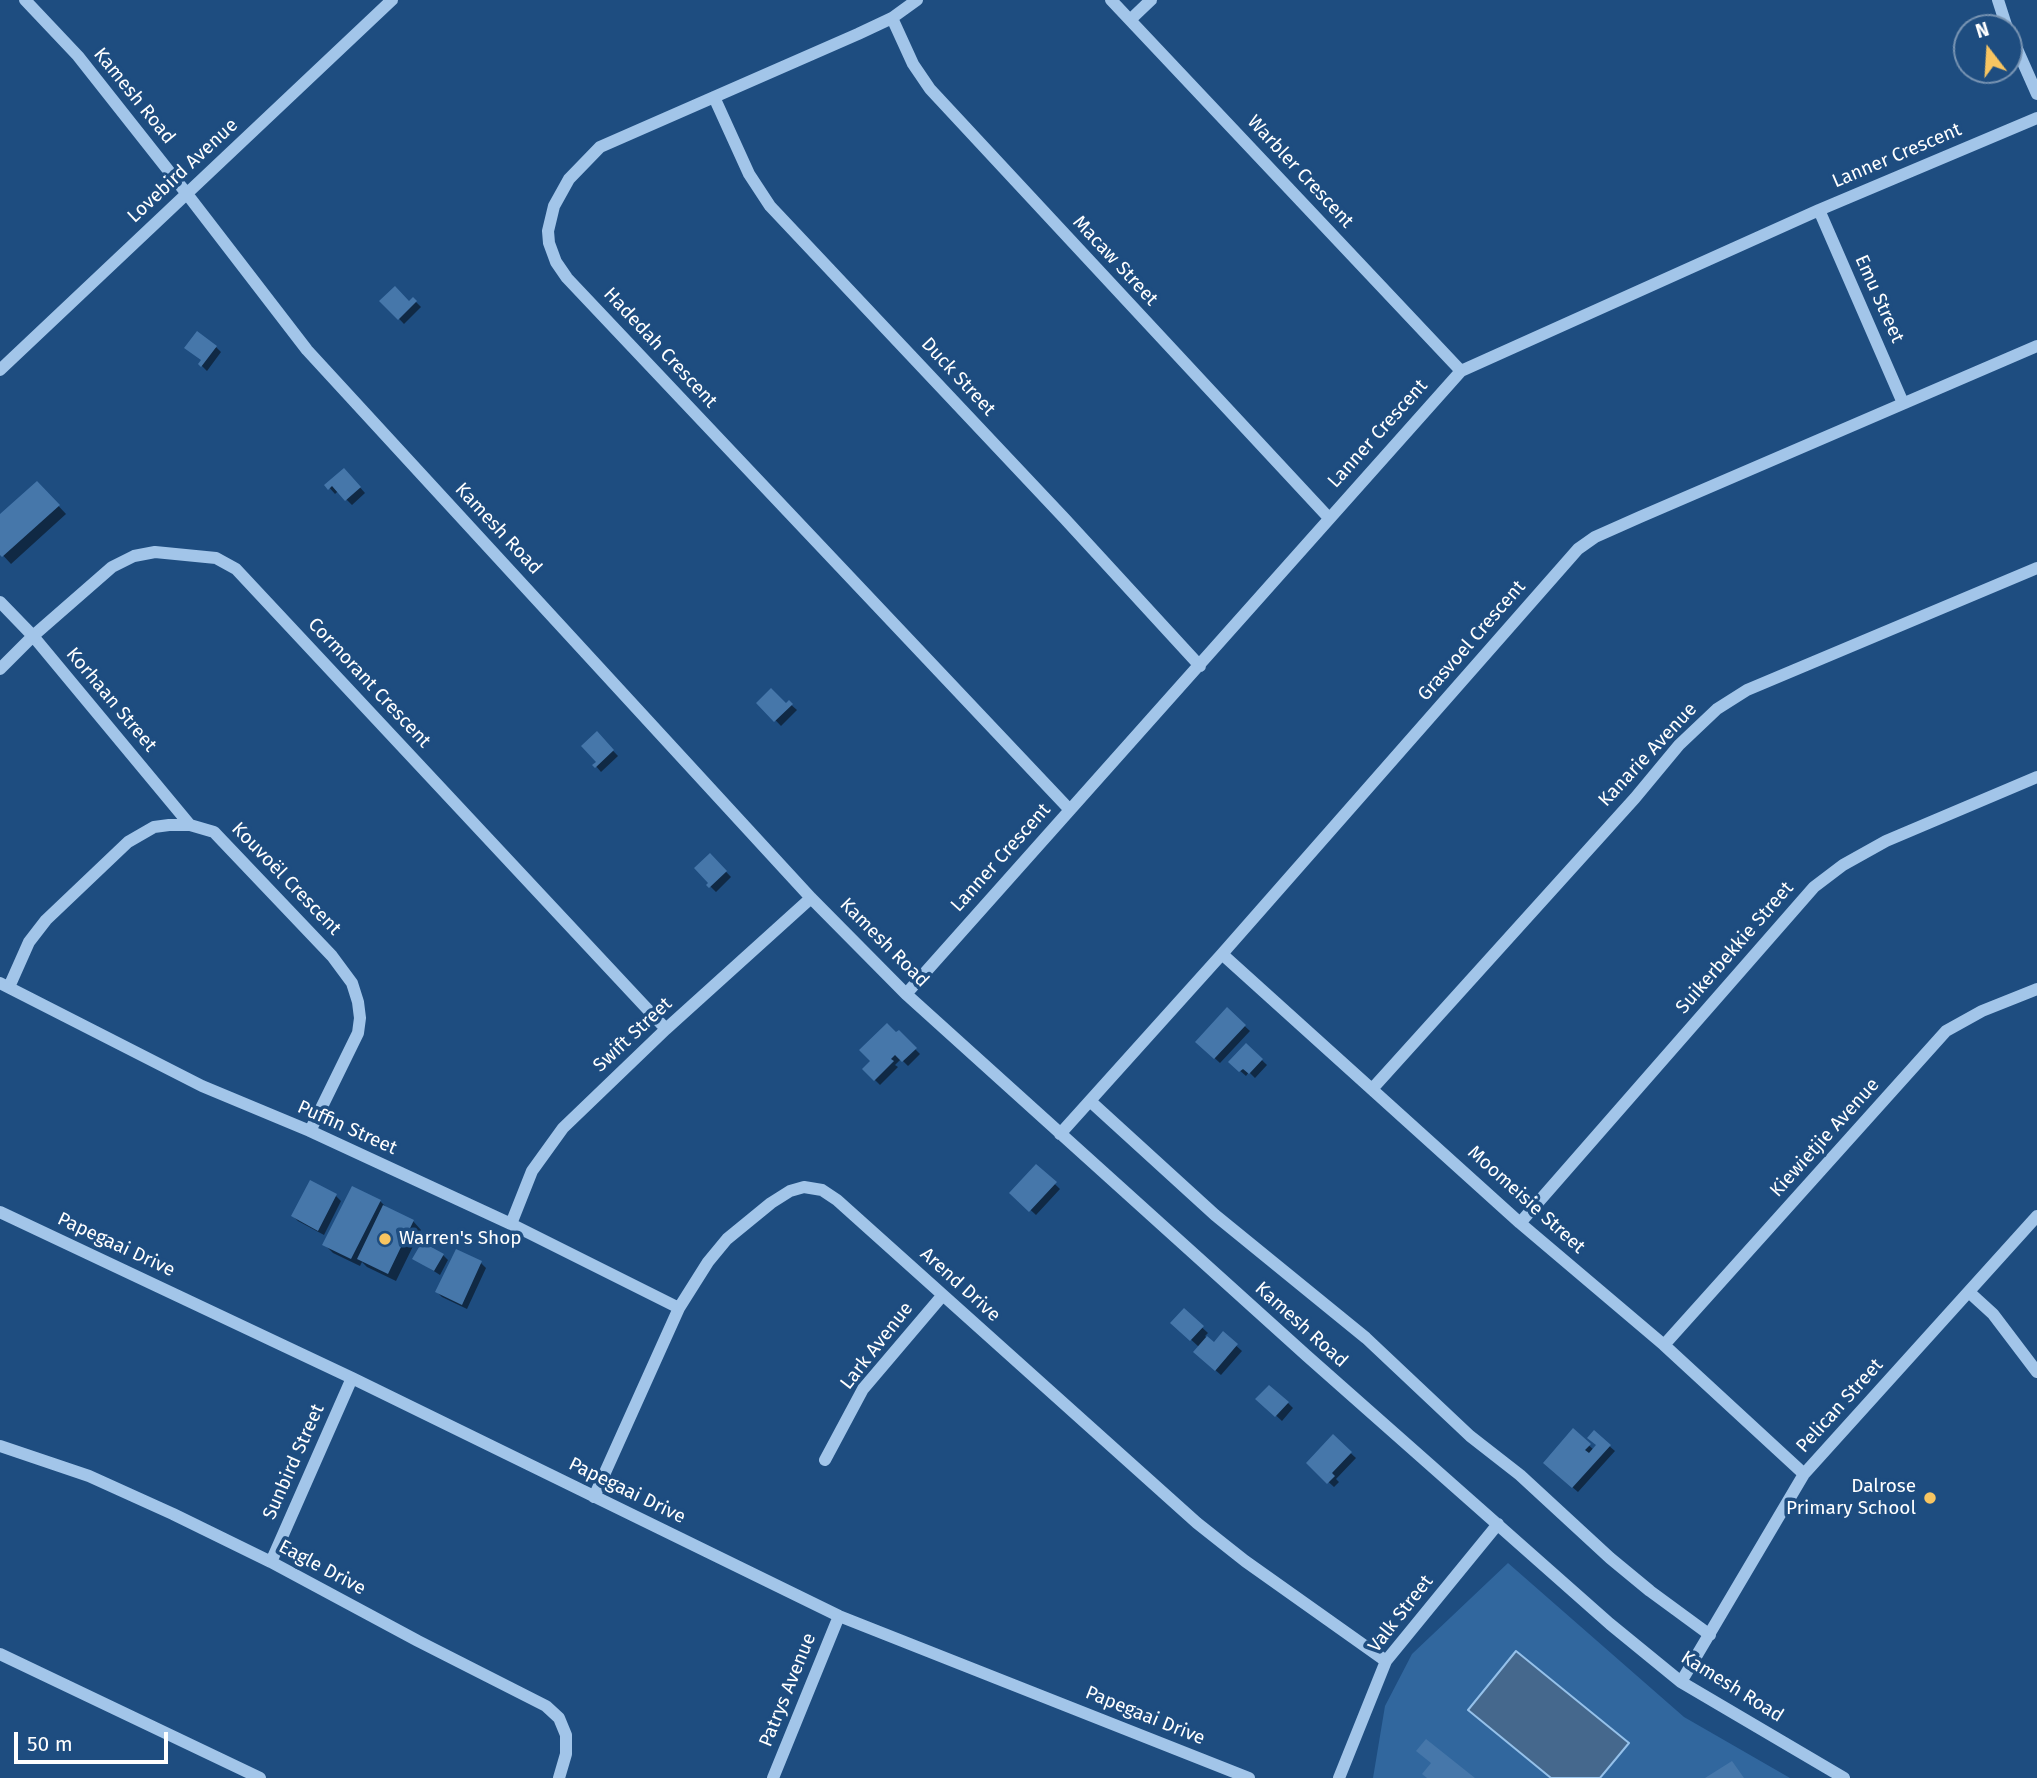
<!DOCTYPE html>
<meta charset="utf-8">
<style>
body{margin:0}
#map{position:relative;width:2037px;height:1778px;overflow:hidden;background:#1e4d80;font-family:"Fira Sans",sans-serif}
canvas{display:block}
.north{position:absolute;left:1953px;top:14px;width:70px;height:70px;box-sizing:border-box;background:#1e4d80;border:2px solid #7894b3;border-radius:50%;rotate:343deg;font-size:19px;font-weight:700;line-height:28px;text-align:center;color:#fff}
.north::after{content:'';display:block;margin:auto;width:24px;height:32px;background:#f8c561;clip-path:polygon(50% 0,100% 100%,50% 72%,0 100%)}
.scale{position:absolute;left:14px;top:1732px;width:154px;height:32px;box-sizing:border-box;border:4px solid #fff;border-top:0;padding-left:9px;font-size:21px;line-height:24px;white-space:nowrap;color:#fff;-webkit-text-stroke:5px #1e4d80;paint-order:stroke}
</style>
<div id="map">
<canvas width="2037" height="1778"></canvas>
<div class="north">N</div>
<div class="scale">50 m</div>
</div>
<script>
const context = document.querySelector('canvas').getContext('2d');
context.lineJoin = 'round';
function fill(path, color) { context.fillStyle = color; context.fill(path, 'evenodd'); }
const poly = rows => new Path2D(rows.map(r => 'M' + r).join(''));
function trace(path, color, width, dash) { context.strokeStyle = color; context.lineWidth = width; context.lineCap = dash ? 'butt' : 'round'; context.setLineDash(dash || []); context.stroke(path); }
function drawText(font, color, halo, rows, align = 'center') {
  context.font = font + ' "Fira Sans",sans-serif'; context.lineWidth = 7; context.setLineDash([]); context.textBaseline = 'middle'; context.strokeStyle = halo; context.fillStyle = color; for (const [text, x, y, turn = 0] of rows) {
    context.save(); context.translate(x, y); context.rotate((+turn || 0) * Math.PI / 180); context.textAlign = isNaN(turn) ? turn : align; if (halo) context.strokeText(text, 0, 0); context.fillText(text, 0, 0); context.restore();
  }
}
const green = poly([
 [1508,1563,1684,1717,1790,1778,1373,1778,1385,1706,1412,1654]
]);
const water = poly([
 [1516,1651,1629,1743,1600,1778,1551,1778,1468,1710,1516,1651]
]);
const shadow = poly([
 [413,299,421,307,404,324,382,301,409,303],
 [216,347,221,352,207,371,200,364],
 [349,475,365,493,352,505,338,491,335,494,327,485],
 [37,483,66,514,11,564,0,552,0,517],
 [759,703,786,706,789,703,797,710,781,726],
 [597,734,618,756,601,772,595,765,598,762],
 [710,855,731,877,716,892,709,885],
 [1227,1010,1250,1031,1220,1063,1197,1042],
 [898,1032,920,1054,908,1066,901,1059,895,1065,898,1067,880,1085,864,1069],
 [1246,1045,1267,1065,1255,1078,1249,1072,1246,1076,1230,1062],
 [1036,1166,1060,1189,1036,1215,1012,1193],
 [311,1183,336,1196,341,1201,324,1235,298,1221,293,1216],
 [380,1201,388,1209,413,1221,421,1230,396,1281,367,1267,362,1262,360,1266,333,1253,325,1245],
 [443,1255,448,1260,440,1275,415,1259],
 [481,1263,486,1268,467,1309,442,1297,437,1292],
 [1184,1311,1208,1333,1205,1336,1214,1344,1223,1334,1242,1351,1221,1375,1200,1357,1199,1347,1173,1323],
 [1258,1399,1288,1403,1293,1408,1282,1421],
 [1573,1431,1594,1450,1598,1446,1594,1433,1615,1451,1578,1492,1550,1468],
 [1333,1437,1356,1458,1336,1479,1339,1482,1334,1487,1308,1463]
]);
const building = poly([
 [395,286,409,301,413,297,417,301,398,320,379,301],
 [197,331,217,346,201,367,198,364,201,360,184,348],
 [344,468,361,487,345,501,332,486,328,490,324,485],
 [37,481,60,505,2,557,0,555,0,514],
 [771,688,786,703,789,700,793,704,774,722,756,703],
 [597,731,614,750,595,768,592,765,596,762,581,746],
 [710,853,727,871,709,888,706,885,708,883,694,868],
 [1227,1007,1246,1025,1214,1059,1195,1042],
 [887,1023,896,1032,899,1030,917,1048,902,1062,895,1055,891,1059,894,1061,874,1081,862,1069,870,1061,859,1050],
 [1246,1043,1263,1059,1249,1074,1243,1069,1239,1072,1228,1062],
 [1036,1164,1057,1182,1029,1212,1009,1193],
 [310,1180,337,1194,318,1231,291,1216],
 [352,1186,381,1200,351,1259,322,1245],
 [383,1205,414,1220,388,1274,357,1259],
 [422,1242,444,1254,434,1271,412,1259],
 [456,1249,482,1261,462,1305,435,1292],
 [1184,1308,1204,1326,1190,1341,1170,1323],
 [1223,1331,1238,1344,1215,1371,1193,1352,1207,1336,1214,1342],
 [1269,1385,1289,1402,1275,1417,1255,1399],
 [1573,1428,1591,1444,1585,1450,1589,1453,1596,1445,1587,1438,1594,1430,1611,1445,1572,1488,1543,1463],
 [1333,1434,1352,1452,1332,1473,1335,1476,1327,1484,1306,1463],
 [1426,1739,1475,1778,1427,1778,1422,1774,1431,1763,1416,1751],
 [1732,1761,1744,1778,1705,1778]
]);
const minor = poly([
 [25,0,78,56,187,194,307,350,811,898,906,994,1307,1356,1610,1624,1681,1682,1844,1778],
 [917,0,892,18,858,34,600,147,569,179,554,206,548,231,549,243,556,262,567,278,1070,810],
 [1111,0,1461,371],
 [1998,0,2007,28],
 [892,18,913,64,930,89,1329,518],
 [1130,20,1151,0],
 [2009,31,2037,94],
 [714,97,749,174,770,206,1065,519,1200,666],
 [1819,210,1903,403],
 [0,370,392,0],
 [0,602,33,636,190,825],
 [0,669,33,636,112,567,134,556,155,552,216,558,236,569,666,1029],
 [1222,954,1520,1223,1664,1345,1804,1474],
 [0,983,202,1086,310,1131,511,1224,679,1308],
 [9,987,29,942,46,920,128,842,154,827,169,825,190,825,214,832,332,956,352,983,358,1002,360,1018,358,1033,310,1131],
 [906,994,1461,371,1819,210,2037,118],
 [1373,1088,1635,798,1679,745,1717,709,1747,690,2037,568],
 [1090,1101,1215,1215,1366,1338,1470,1436,1520,1475,1610,1558,1650,1591,1710,1635],
 [1060,1134,1222,954,1578,549,1595,537,1640,517,2037,346],
 [0,1212,352,1378,839,1616,1249,1778],
 [1520,1223,1814,887,1843,865,1886,841,2037,777],
 [511,1224,532,1171,563,1128,666,1029,811,898],
 [1970,1293,1993,1314,2037,1372],
 [1664,1345,1946,1031,1982,1011,2037,989],
 [0,1446,89,1476,173,1514,271,1562,418,1641,546,1706,559,1718,566,1735,566,1754,559,1778],
 [825,1460,863,1389,942,1296],
 [594,1497,679,1308,708,1262,727,1239,771,1203,790,1191,804,1187,822,1190,837,1200,1197,1523,1245,1561,1386,1661],
 [271,1562,352,1378],
 [0,1654,260,1778],
 [1681,1682,1804,1474,2037,1216],
 [773,1778,839,1616],
 [1339,1778,1386,1661,1498,1524]
]);
const markers = [
 [385,1239,7,"#f8c561"],
 [1930,1498,7,"#f8c561"]
];
const streetNames = [
 ["Kamesh Road",134,96,51],
 ["Lanner Crescent",1897,156,-23],
 ["Lovebird Avenue",183,171,-43],
 ["Warbler Crescent",1300,172,47],
 ["Macaw Street",1115,261,47],
 ["Emu Street",1879,299,66],
 ["Hadedah Crescent",660,348,47],
 ["Duck Street",958,377,47],
 ["Lanner Crescent",1378,434,-48],
 ["Kamesh Road",498,529,47],
 ["Grasvoel Crescent",1472,641,-49],
 ["Cormorant Crescent",369,683,47],
 ["Korhaan Street",111,700,50],
 ["Kanarie Avenue",1648,755,-47],
 ["Lanner Crescent",1001,858,-48],
 ["Kouvoël Crescent",286,879,46],
 ["Kamesh Road",884,943,45],
 ["Suikerbekkie Street",1735,948,-49],
 ["Swift Street",633,1035,-43],
 ["Puffin Street",347,1128,24],
 ["Kiewietjie Avenue",1825,1138,-48],
 ["Moomeisie Street",1526,1200,42],
 ["Papegaai Drive",116,1245,25],
 ["Arend Drive",960,1285,42],
 ["Kamesh Road",1301,1325,42],
 ["Lark Avenue",877,1346,-52],
 ["Pelican Street",1840,1406,-48],
 ["Sunbird Street",294,1462,-66],
 ["Papegaai Drive",627,1491,26],
 ["Eagle Drive",322,1568,28],
 ["Valk Street",1401,1614,-52],
 ["Kamesh Road",1732,1687,32],
 ["Patrys Avenue",788,1690,-68],
 ["Papegaai Drive",1145,1716,22]
];
const poiNames = [
 ["Warren's Shop",399,1239],
 ["Dalrose",1916,1487,"right"],
 ["Primary School",1916,1509,"right"]
];
fill(green, '#31679e');
fill(water, '#45688d');
trace(water, '#95c1ea', 2);
fill(shadow, '#0007');
fill(building, '#4677aa');
trace(minor, '#a2c5e9', 12);
for (const [x, y, r, color] of markers) { const dot = new Path2D(); dot.arc(x, y, r, 0, 2 * Math.PI); context.fillStyle = color; context.fill(dot); trace(dot, '#1e4d80', 2.5); }
drawText('19px', '#fff', '#1e4d80', streetNames);
drawText('19px', '#fff', '#1e4d80', poiNames, 'left');
</script>
